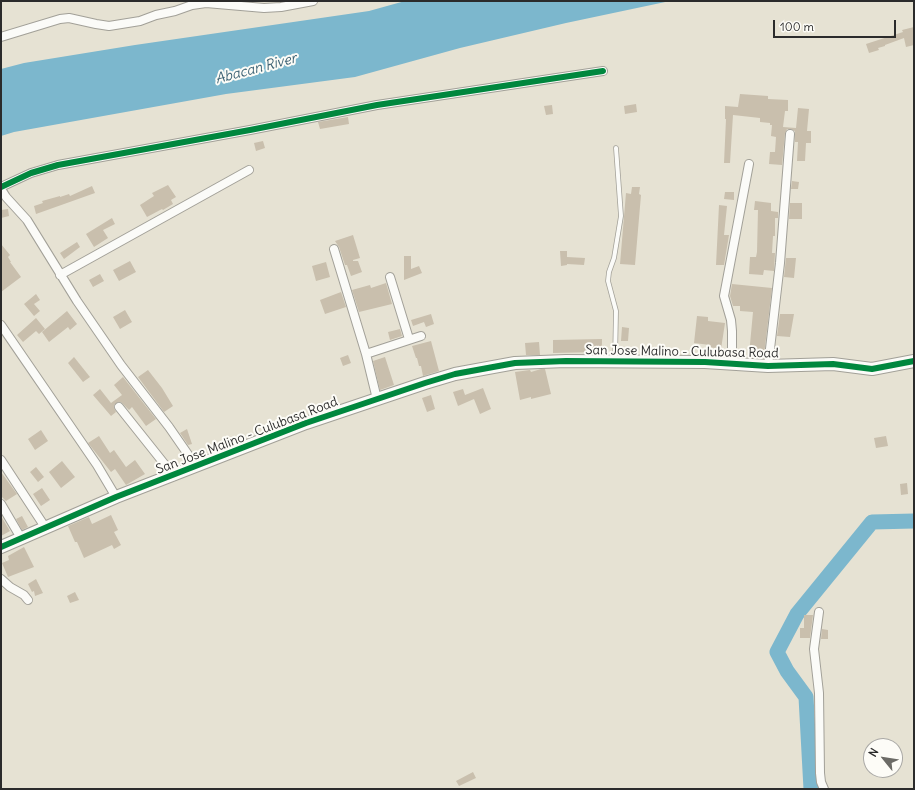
<!DOCTYPE html>
<style>
body{margin:0}
#map{position:relative;width:915px;height:790px;overflow:hidden;background:#e6e2d3;font-family:Delius,sans-serif}
canvas{display:block}
.frame{position:absolute;inset:0;border:2px solid #2b2b2b;pointer-events:none}
.north{position:absolute;left:863px;top:738px;width:40px;height:40px;box-sizing:border-box;background:#fdfcf7;border:1px solid #a9a8a5;border-radius:50%;rotate:300deg;font-size:11px;font-weight:700;line-height:16px;text-align:center;color:#2b2b2b}
.north::after{content:'';display:block;margin:auto;width:14px;height:18px;background:#6c6b66;clip-path:polygon(50% 0,100% 100%,50% 72%,0 100%)}
.scale{position:absolute;left:773px;top:20px;width:123px;height:18px;box-sizing:border-box;border:2px solid #2b2b2b;border-top:0;padding-left:5px;font-size:12px;line-height:14px;white-space:nowrap;color:#2b2b2b;-webkit-text-stroke:3px #fdfcf7;paint-order:stroke}
</style>
<div id="map">
<canvas width="915" height="790"></canvas>
<div class="frame"></div>
<div class="north">N</div>
<div class="scale">100 m</div>
</div>
<script>
const context = document.querySelector('canvas').getContext('2d');
context.lineJoin = 'round';
function fill(path, color) { context.fillStyle = color; context.fill(path, 'evenodd'); }
const poly = rows => new Path2D(rows.map(r => 'M' + r).join(''));
function trace(path, color, width, dash) { context.strokeStyle = color; context.lineWidth = width; context.lineCap = dash ? 'butt' : 'round'; context.setLineDash(dash || []); context.stroke(path); }
function drawText(font, color, halo, rows, align = 'center') {
  context.font = font + ' Delius,sans-serif'; context.lineWidth = 4; context.setLineDash([]); context.textBaseline = 'middle'; context.strokeStyle = halo; context.fillStyle = color; for (const [text, x, y, turn = 0] of rows) {
    context.save(); context.translate(x, y); context.rotate((+turn || 0) * Math.PI / 180); context.textAlign = isNaN(turn) ? turn : align; if (halo) context.strokeText(text, 0, 0); context.fillText(text, 0, 0); context.restore();
  }
}
const water = poly([
 [405,1,670,1,566,23,460,48,355,77,226,94,14,132,1,136,1,69,24,63,135,45,369,11]
]);
const river = poly([
 [811,789,806,697,787,671,777,652,797,614,872,522,914,521]
]);
const building = poly([
 [914,27,914,45,906,47,904,38,885,45,885,46,878,48,879,50,869,53,866,44,903,32,902,30],
 [740,94,768,96,768,99,788,100,788,111,785,111,783,127,796,128,798,108,809,109,807,131,811,131,811,143,806,143,805,161,797,161,798,142,795,142,795,131,790,129,787,129,785,133,782,165,769,164,770,152,775,152,776,137,771,136,772,125,770,125,770,123,760,122,760,118,733,115,730,163,724,163,726,119,725,119,725,106,738,107],
 [636,104,637,112,625,114,624,106],
 [552,105,553,114,546,115,544,106],
 [348,117,349,124,320,129,318,122],
 [263,141,265,148,256,151,254,143],
 [792,181,799,182,798,189,791,189],
 [168,185,176,197,171,200,173,204,163,210,162,209,147,217,140,205,154,196,152,193],
 [92,186,95,193,36,214,34,206,43,203,42,201,60,196,60,197,69,194,70,196],
 [632,187,640,187,639,194,641,195,635,265,620,264,626,193,631,194],
 [725,192,734,192,734,200,724,199],
 [755,201,771,203,771,211,778,212,778,218,775,218,775,236,773,236,772,253,775,253,774,271,764,270,763,275,749,274,750,257,756,257,757,252,758,210,754,210],
 [790,203,802,203,802,219,789,219],
 [719,205,727,206,724,235,729,235,724,265,716,265],
 [8,209,9,216,1,218,1,210],
 [112,218,115,224,103,230,108,238,94,247,86,234],
 [353,235,360,258,353,260,353,261,358,261,362,272,351,276,347,265,345,265,339,247,335,241],
 [77,242,80,247,64,259,60,253],
 [1,244,10,255,8,257,11,262,10,262,21,277,1,292],
 [560,251,567,251,567,257,585,258,584,265,567,264,567,265,561,266],
 [404,256,411,256,411,269,419,266,422,273,404,280],
 [786,258,796,258,794,278,784,277],
 [130,261,136,272,119,281,113,270],
 [326,262,330,277,316,281,312,266],
 [100,274,104,281,93,287,89,280],
 [386,283,392,304,359,312,352,290,370,285,371,288],
 [732,284,772,288,764,355,749,355,753,312,740,311,740,306,733,306,730,296],
 [341,292,346,307,325,314,320,300],
 [36,294,40,300,34,304,40,311,34,316,24,304],
 [125,310,132,322,120,329,113,317],
 [67,311,77,324,70,330,68,327,49,342,42,332],
 [431,314,434,324,426,327,424,322,413,326,411,320],
 [780,314,794,314,790,337,777,336],
 [697,316,708,317,708,321,725,323,721,349,709,347,710,345,694,343],
 [36,318,45,329,39,334,36,331,23,342,17,335],
 [622,327,629,328,628,341,621,341],
 [400,329,402,336,390,340,388,332],
 [602,339,602,352,553,353,553,340],
 [431,341,439,371,423,376,421,366,419,366,417,358,416,358,412,346],
 [539,342,540,355,526,355,525,343],
 [348,355,351,363,343,366,340,358],
 [74,357,90,377,83,382,68,363],
 [385,357,394,385,380,390,373,361],
 [541,369,545,369,551,394,531,399,531,397,520,400,515,372,530,370,531,372],
 [148,370,162,388,173,406,164,412,138,377],
 [123,377,156,419,146,426,132,407,129,410,121,402,118,402,114,405,114,408,116,412,111,416,93,395,100,389,111,403,122,395,114,385],
 [483,388,491,409,480,414,474,399,458,406,453,392,463,389,465,395],
 [431,395,435,409,427,412,422,398],
 [187,429,192,444,188,445,180,433],
 [41,430,48,441,35,450,28,439],
 [99,436,110,453,114,450,126,467,135,460,145,474,126,485,115,469,111,472,88,443],
 [886,436,888,446,876,448,874,438],
 [62,461,75,477,61,488,49,472],
 [36,467,44,477,38,482,30,472],
 [1,472,17,494,6,501,1,496],
 [907,483,908,494,901,495,900,484],
 [42,488,50,500,41,506,33,494],
 [111,515,118,530,114,532,121,545,114,549,112,545,84,558,77,542,75,542,68,526,89,517,92,524],
 [1,516,10,531,1,536],
 [22,516,28,527,22,530,16,519],
 [24,547,34,567,8,577,2,563,9,560,8,556],
 [36,579,43,593,35,596,34,591,32,592,28,584],
 [75,592,79,600,70,603,67,596],
 [804,615,813,615,810,638,800,638,800,628,804,628],
 [822,629,828,630,828,639,821,639],
 [473,772,476,778,459,786,456,781]
]);
const lane = poly([
 [615,361,616,311,608,281,609,272,614,258,621,216,616,148]
]);
const street = poly([
 [1,37,60,19,69,18,96,24,109,26,140,21,156,15,175,11,192,5,206,3,264,8,281,7,313,1],
 [1,187,31,173,58,165,250,130,377,105,603,71],
 [1,189,6,197,27,220,77,301,121,365,169,427,196,466],
 [334,249,366,354,377,399],
 [60,275,249,170],
 [390,277,409,339],
 [1,325,97,465,116,497],
 [366,354,421,336],
 [728,364,732,350,732,331,731,320,724,296,749,164],
 [768,366,780,263,790,134],
 [119,407,174,476],
 [1,460,45,527],
 [1,504,21,538],
 [1,579,10,587,24,595,28,600],
 [819,612,814,649,819,693,820,773,821,782,824,789]
]);
const secondary = poly([
 [1,547,116,497,306,423,425,383,455,374,515,363,566,361,705,362,768,366,833,364,872,369,914,361]
]);
const cycleway = poly([
 [1,187,31,173,58,165,250,130,377,105,603,71],
 [1,547,116,497,306,423,425,383,455,374,515,363,566,361,705,362,768,366,833,364,872,369,914,361]
]);
const streetNames = [
 ["San Jose Malino - Culubasa Road",682,352,1],
 ["San Jose Malino - Culubasa Road",247,436,-21]
];
const waterNames = [
 ["Abacan River",256,69,-15]
];
fill(water, '#7cb7cd');
trace(river, '#7cb7cd', 15);
fill(building, '#c9bfad');
trace(lane, '#a2a098', 5.5);
trace(street, '#a2a098', 10);
trace(secondary, '#a2a098', 14);
trace(lane, '#fbfbf8', 4);
trace(street, '#fbfbf8', 8);
trace(secondary, '#fbfbf8', 12);
trace(cycleway, '#00873e', 6);
drawText('13px', '#2b2b2b', '#fdfcf7', streetNames);
drawText('italic 14px', '#3b6173', '#fdfcf7', waterNames);
</script>
